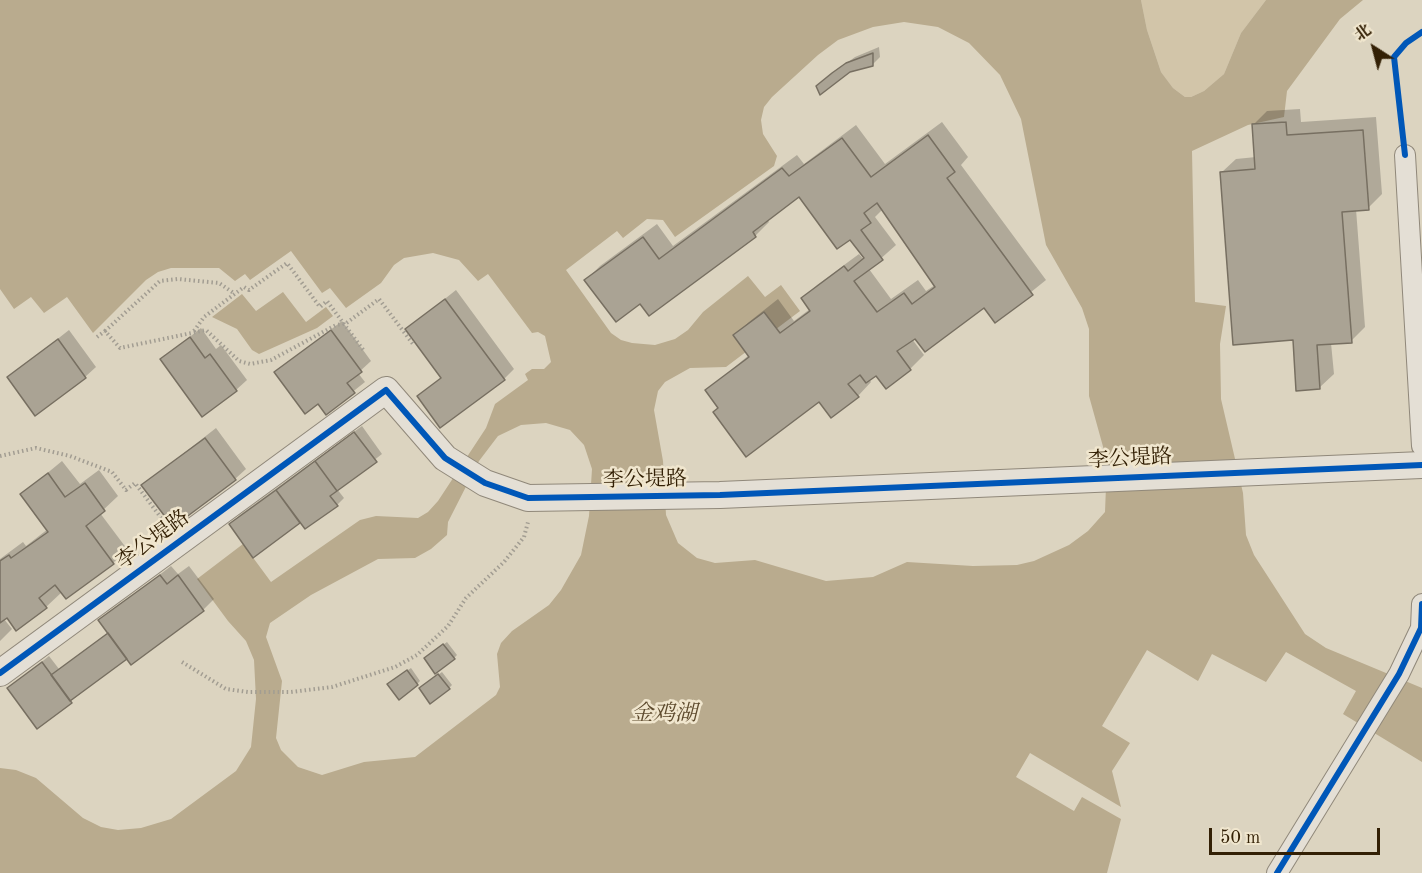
<!DOCTYPE html>
<meta charset="utf-8">
<style>
body{margin:0}
#map{position:relative;width:1422px;height:873px;overflow:hidden;background:#dcd4c0;font-family:"Old Standard TT","Noto Serif SC",serif}
canvas{display:block}
.north{position:absolute;left:1344px;top:18px;width:60px;height:60px;-webkit-text-stroke:4px #f0e6ce;paint-order:stroke;rotate:324deg;font-size:16px;font-weight:700;line-height:24px;text-align:center;color:#332005}
.north::after{content:'';display:block;margin:auto;width:21px;height:27px;background:#332005;clip-path:polygon(50% 0,100% 100%,50% 72%,0 100%)}
.scale{position:absolute;left:1209px;top:828px;width:171px;height:27px;box-sizing:border-box;border:3px solid #332005;border-top:0;padding-left:8px;font-size:18px;line-height:21px;white-space:nowrap;color:#332005;-webkit-text-stroke:4px #f0e6ce;paint-order:stroke}
</style>
<div id="map">
<canvas width="1422" height="873"></canvas>
<div class="north">北</div>
<div class="scale">50 m</div>
</div>
<script>
const context = document.querySelector('canvas').getContext('2d');
context.lineJoin = 'round';
function fill(path, color) { context.fillStyle = color; context.fill(path, 'evenodd'); }
const poly = rows => new Path2D(rows.map(r => 'M' + r).join(''));
function trace(path, color, width, dash) { context.strokeStyle = color; context.lineWidth = width; context.lineCap = dash ? 'butt' : 'round'; context.setLineDash(dash || []); context.stroke(path); }
function drawText(font, color, halo, rows, align = 'center') {
  context.font = font + ' "Old Standard TT","Noto Serif SC",serif'; context.lineWidth = 5; context.setLineDash([]); context.textBaseline = 'middle'; context.strokeStyle = halo; context.fillStyle = color; for (const [text, x, y, turn = 0] of rows) {
    context.save(); context.translate(x, y); context.rotate((+turn || 0) * Math.PI / 180); context.textAlign = isNaN(turn) ? turn : align; if (halo) context.strokeText(text, 0, 0); context.fillText(text, 0, 0); context.restore();
  }
}
const green = poly([
 [1141,0,1266,0,1241,33,1224,74,1204,91,1191,97,1185,97,1173,88,1161,72,1147,30]
]);
const water = poly([
 [0,0,1141,0,1147,30,1161,72,1173,88,1185,97,1191,97,1204,91,1224,74,1241,33,1266,0,1363,0,1340,19,1287,91,1284,117,1248,125,1192,151,1195,302,1226,306,1220,344,1221,399,1243,493,1246,535,1254,555,1305,634,1326,648,1422,688,1422,762,1343,714,1356,691,1286,652,1266,682,1212,654,1198,681,1147,650,1102,726,1130,743,1112,771,1121,807,1030,753,1016,777,1074,811,1082,797,1121,819,1107,873,0,873,0,768,16,770,36,778,83,818,101,827,118,830,141,828,171,819,236,771,251,747,256,699,254,660,246,641,228,621,197,579,243,544,271,582,360,520,376,516,418,518,428,512,438,501,486,428,495,404,528,380,525,374,532,369,544,369,551,362,545,336,538,332,532,333,488,274,478,281,459,260,433,253,404,258,394,265,381,283,346,308,330,288,322,293,291,251,250,280,245,274,235,281,219,268,171,268,158,272,146,280,93,333,67,297,44,313,31,297,14,309,0,289],
 [904,22,938,27,969,43,1000,75,1021,119,1046,245,1082,308,1089,329,1089,396,1107,461,1105,512,1088,531,1069,545,1034,561,1017,565,973,566,907,562,873,577,826,581,755,560,715,563,697,558,678,543,666,515,663,461,654,410,658,391,665,382,690,368,726,367,800,311,781,285,765,297,748,276,703,312,688,330,675,339,655,345,632,343,621,340,611,333,566,270,617,231,623,238,647,219,663,220,675,237,774,166,777,156,763,134,761,120,764,107,772,97,818,55,838,40,873,27],
 [546,423,570,430,584,445,592,469,589,516,581,555,561,590,549,605,512,631,501,643,497,654,500,687,496,695,415,757,364,762,322,775,298,767,281,750,276,738,282,681,266,637,270,623,311,595,378,559,415,558,431,549,447,535,448,522,479,461,498,436,521,425],
 [283,292,306,322,326,307,333,316,317,328,259,354,252,350,237,329,212,317,242,294,256,311]
]);
const shadow = poly([
 [879,47,880,57,873,64,825,79,855,57],
 [1300,109,1301,122,1376,117,1382,194,1368,208,1356,209,1365,327,1351,341,1331,343,1334,374,1320,387,1294,339,1222,172,1236,159,1256,157,1253,125,1267,111],
 [942,122,968,157,961,165,1046,280,995,321,984,306,915,337,912,339,924,355,910,369,877,374,869,379,871,382,858,396,720,407,707,390,749,355,735,335,749,322,778,299,794,321,810,309,803,299,817,285,859,254,864,260,866,259,850,238,799,195,767,219,769,222,755,236,649,314,640,302,586,280,600,266,657,224,673,246,797,155,804,164,856,125,885,164],
 [883,209,935,285,926,291,918,280,891,299,869,269,896,245,875,217],
 [456,290,514,369,504,379,419,397,442,377,407,329],
 [342,321,371,361,358,373,365,382,326,413,319,402,276,372],
 [201,328,216,349,221,345,247,380,236,390,162,359],
 [69,330,96,367,85,377,9,377],
 [362,426,382,454,337,489,344,498,337,505,301,521,254,556,231,524,241,514],
 [216,428,246,469,235,479,143,485],
 [62,461,80,484,99,470,118,496,100,513,127,549,113,563,66,597,62,592,46,607,7,616,4,619,12,629,0,641,0,559,23,542,26,546,48,529,22,494],
 [171,566,178,574,189,566,214,599,203,610,127,657,38,727,9,688,49,656,59,669,109,632,100,621],
 [447,642,457,655,454,658,429,655],
 [411,668,420,681,417,684,392,681],
 [442,672,452,685,449,688,424,685]
]);
const building = poly([
 [873,53,873,66,850,72,820,95,816,86,832,73,846,63,873,53],
 [1286,122,1287,135,1363,130,1369,210,1342,212,1352,343,1317,345,1320,389,1296,391,1293,340,1233,345,1220,172,1255,169,1252,124,1286,122],
 [928,135,955,172,947,178,1033,295,995,323,984,308,925,352,915,339,897,351,911,370,886,389,876,376,866,383,860,375,848,384,859,397,831,418,819,402,746,457,713,412,718,408,705,390,749,357,733,335,764,312,780,333,810,311,801,298,844,266,848,271,864,258,850,240,837,249,799,197,753,232,756,237,649,316,640,304,616,322,584,280,643,237,659,259,782,168,789,176,842,138,871,177,928,135],
 [877,203,935,287,912,304,904,293,877,312,854,281,883,260,861,230,871,223,864,213,877,203],
 [445,299,505,380,440,428,417,396,441,378,405,329,445,299],
 [331,330,362,372,347,383,355,393,326,415,318,404,305,414,274,372,331,330],
 [190,337,205,358,210,354,237,391,202,417,160,359,190,337],
 [58,339,86,378,35,416,7,377,58,339],
 [354,432,377,462,337,491,315,461,354,432],
 [205,438,236,480,173,527,141,485,205,438],
 [315,461,337,491,330,496,338,506,305,529,276,490,315,461],
 [48,473,65,497,85,483,105,511,86,526,114,564,66,599,55,585,39,598,47,608,16,631,7,618,0,623,0,561,9,555,11,558,48,532,20,494,48,473],
 [276,490,300,523,253,558,229,524,276,490],
 [160,575,167,584,178,575,204,611,131,665,98,620,160,575],
 [108,633,127,659,70,701,51,675,108,633],
 [443,644,455,659,435,674,424,658,443,644],
 [42,662,72,703,37,729,7,688,42,662],
 [407,670,418,685,399,700,387,684,407,670],
 [438,674,450,689,430,704,419,688,438,674]
]);
const path = poly([
 [105,331,160,281,178,279,219,283,235,294],
 [194,331,204,317,244,287,249,290,287,263,320,307,327,301,364,351],
 [97,337,105,331,120,348,206,330,239,361,250,364,271,360,336,325,345,324,379,299,413,344],
 [0,456,36,448,70,456,112,472,126,490,135,483,165,523],
 [182,662,226,689,248,692,291,692,332,687,395,667,417,655,448,626,466,598,504,562,524,537,528,522]
]);
const minor = poly([
 [1405,155,1422,446],
 [1277,873,1399,674,1421,628,1422,604]
]);
const tertiary = poly([
 [0,673,386,390,445,458,485,483,528,498,720,495,1422,465]
]);
const cycleway = poly([
 [1405,155,1394,57,1406,43,1422,32],
 [0,673,386,390,445,458,485,483,528,498,720,495,1422,465],
 [1277,873,1399,674,1421,628,1422,604]
]);
const streetNames = [
 ["李公堤路",1130,459,-3],
 ["李公堤路",645,480,-1],
 ["李公堤路",153,540,-36]
];
const waterNames = [
 ["金鸡湖",664,714]
];
fill(green, '#d2c5a9');
fill(water, '#b9ab8e');
fill(shadow, '#0003');
fill(building, '#aaa394');
trace(building, '#776f61', 1.5);
trace(minor, '#90887a', 22);
trace(tertiary, '#90887a', 28);
trace(path, '#a29d92', 4, [1.5, 3]);
trace(minor, '#e4dfd5', 20);
trace(tertiary, '#e4dfd5', 26);
trace(cycleway, '#0057b8', 6);
drawText('21px', '#332005', '#f0e6ce', streetNames);
drawText('italic 22px', '#5d4a2d', '#f0e6ce', waterNames);
</script>
